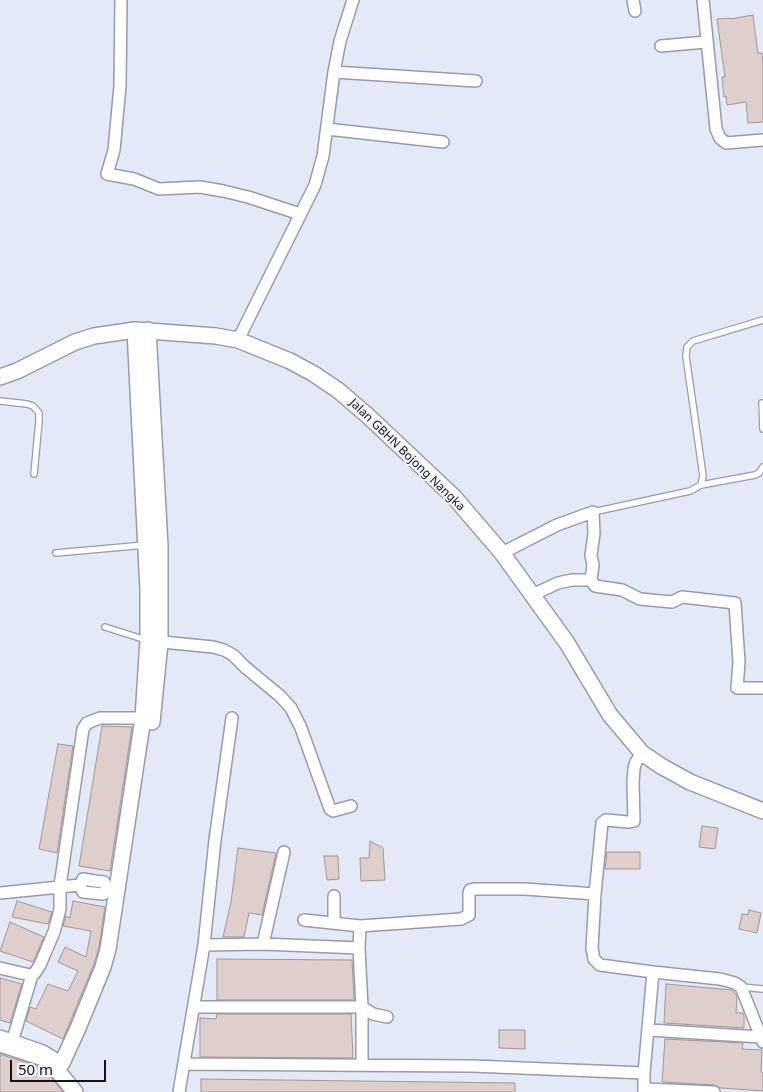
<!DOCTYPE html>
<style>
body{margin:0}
#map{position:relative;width:763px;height:1092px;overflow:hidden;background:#e3e9f7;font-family:"Noto Sans",sans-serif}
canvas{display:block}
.scale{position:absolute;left:10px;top:1060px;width:96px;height:22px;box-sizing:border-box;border:2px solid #121418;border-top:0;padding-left:6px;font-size:15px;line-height:18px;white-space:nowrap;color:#121418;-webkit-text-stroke:4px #f3f6ff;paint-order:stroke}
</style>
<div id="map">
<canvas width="763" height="1092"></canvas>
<div class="scale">50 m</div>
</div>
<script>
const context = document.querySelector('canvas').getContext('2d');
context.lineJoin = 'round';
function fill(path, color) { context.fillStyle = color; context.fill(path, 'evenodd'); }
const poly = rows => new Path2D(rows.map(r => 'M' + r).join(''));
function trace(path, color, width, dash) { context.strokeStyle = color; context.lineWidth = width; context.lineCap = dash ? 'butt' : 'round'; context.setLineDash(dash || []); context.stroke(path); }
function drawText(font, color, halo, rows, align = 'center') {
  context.font = font + ' "Noto Sans",sans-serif'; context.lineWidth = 4; context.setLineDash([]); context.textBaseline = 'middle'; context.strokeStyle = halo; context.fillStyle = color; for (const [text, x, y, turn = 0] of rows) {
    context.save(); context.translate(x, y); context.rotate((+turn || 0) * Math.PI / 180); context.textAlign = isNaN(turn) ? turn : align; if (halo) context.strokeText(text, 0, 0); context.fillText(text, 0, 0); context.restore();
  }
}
const building = poly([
 [753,15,758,53,762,53,763,62,763,122,748,123,746,102,727,105,726,96,724,97,722,77,725,77,717,19,730,18,730,19,753,15],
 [102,726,132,727,110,871,79,866,102,726],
 [58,744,73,746,57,853,39,849,58,744],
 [702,826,718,828,715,849,699,847,702,826],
 [370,841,383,848,385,880,361,881,360,858,369,858,370,841],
 [238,848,276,853,262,915,249,913,244,937,223,937,231,902,238,848],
 [607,852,640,852,640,869,605,869,607,852],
 [324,856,338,856,339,879,327,880,324,856],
 [17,901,52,912,48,924,12,917,17,901],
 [73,901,105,907,99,947,94,964,63,1039,26,1021,30,1007,36,1009,48,984,68,991,78,971,58,962,65,947,86,957,91,931,63,926,66,916,70,918,73,901],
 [749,910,761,913,757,933,739,929,742,914,748,915,749,910],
 [10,922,44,937,33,962,0,951,10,922],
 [217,959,352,960,354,1000,217,1000,217,959],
 [0,978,22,984,10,1023,0,1020,0,978],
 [666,984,732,990,737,996,736,1013,743,1013,744,1016,744,1028,664,1023,666,984],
 [217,1014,351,1014,353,1058,200,1057,200,1018,216,1019,217,1014],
 [499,1030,525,1030,525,1049,499,1048,499,1030],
 [665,1039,743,1043,742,1049,762,1050,761,1072,763,1073,763,1091,721,1088,714,1085,662,1082,665,1039],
 [0,1054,40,1067,47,1072,63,1092,0,1092,0,1054],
 [201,1079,515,1083,515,1092,201,1092,201,1079]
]);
const service = poly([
 [0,401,27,404,33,406,39,413,39,421,34,474],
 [762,403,763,429],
 [701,485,755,475,759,473,763,467],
 [593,512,690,491,701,485,703,476,686,356,687,347,693,341,763,320],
 [56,553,145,545],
 [105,627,146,640],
 [741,987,763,989]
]);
const minor = poly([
 [121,0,120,86,114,150,107,174,134,179,159,189,200,187,223,191,248,197,300,214],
 [633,0,635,11],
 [703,0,716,129,720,138,726,143,763,140],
 [661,46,706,42],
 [334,72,476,81],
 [327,129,443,142],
 [238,340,315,185,323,156,334,72,340,41,353,0],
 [502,553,557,525,593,512,594,534,591,555,593,565,591,580,595,586,622,590,640,599,672,602,682,597,735,603,739,662,737,688,763,688],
 [532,595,558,583,572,580,591,580],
 [152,641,213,647,224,650,233,655,245,667,280,696,291,708,301,728,330,809,333,811,351,806],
 [642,753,636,762,634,768,633,783,634,821,628,822,606,820,602,823,595,894,592,948,594,959,600,965,653,972],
 [80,885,83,879,95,881,104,882,108,889],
 [80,885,83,892,103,894,108,889],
 [0,893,80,885],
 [304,920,360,926,461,919,469,915,469,893,470,890,474,889,525,889,595,894],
 [334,923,334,896],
 [360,926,359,948,362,1007,362,1065],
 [263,944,284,852],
 [204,945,263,944,359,948],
 [0,968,30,975,34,974,40,965,54,932,60,909,60,886,83,729,87,723,100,718,143,718],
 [194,1007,362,1007,373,1014,387,1017],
 [649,1030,761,1037],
 [0,1036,43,1051,62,1063],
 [13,1039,32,975],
 [0,1046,43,1060,56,1069],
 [184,1064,472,1066,644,1073],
 [645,1089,714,1092],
 [179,1092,204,945,215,840,232,718],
 [644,1092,644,1073,653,972,720,979,735,983,741,987,763,1042]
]);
const tertiary = poly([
 [148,330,160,546,160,643,152,722],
 [0,377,17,371,75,342,94,336,135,330,216,336,238,340,290,361,314,374,339,391,368,416,454,497,502,553,567,643,610,715,642,753,661,766,690,782,763,811],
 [75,1092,56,1069,62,1063,78,1028,103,967,108,949,143,718,148,640,148,590,135,330]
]);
const streetNames = [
 ["Jalan GBHN Bojong Nangka",407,455,44]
];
fill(building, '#dfcfcc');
trace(building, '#a59592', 1);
trace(service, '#969ca8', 8);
trace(minor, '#969ca8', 14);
trace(tertiary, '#969ca8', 18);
trace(service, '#fff', 5.5);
trace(minor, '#fff', 11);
trace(tertiary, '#fff', 15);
drawText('12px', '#121418', '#f3f6ff', streetNames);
</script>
